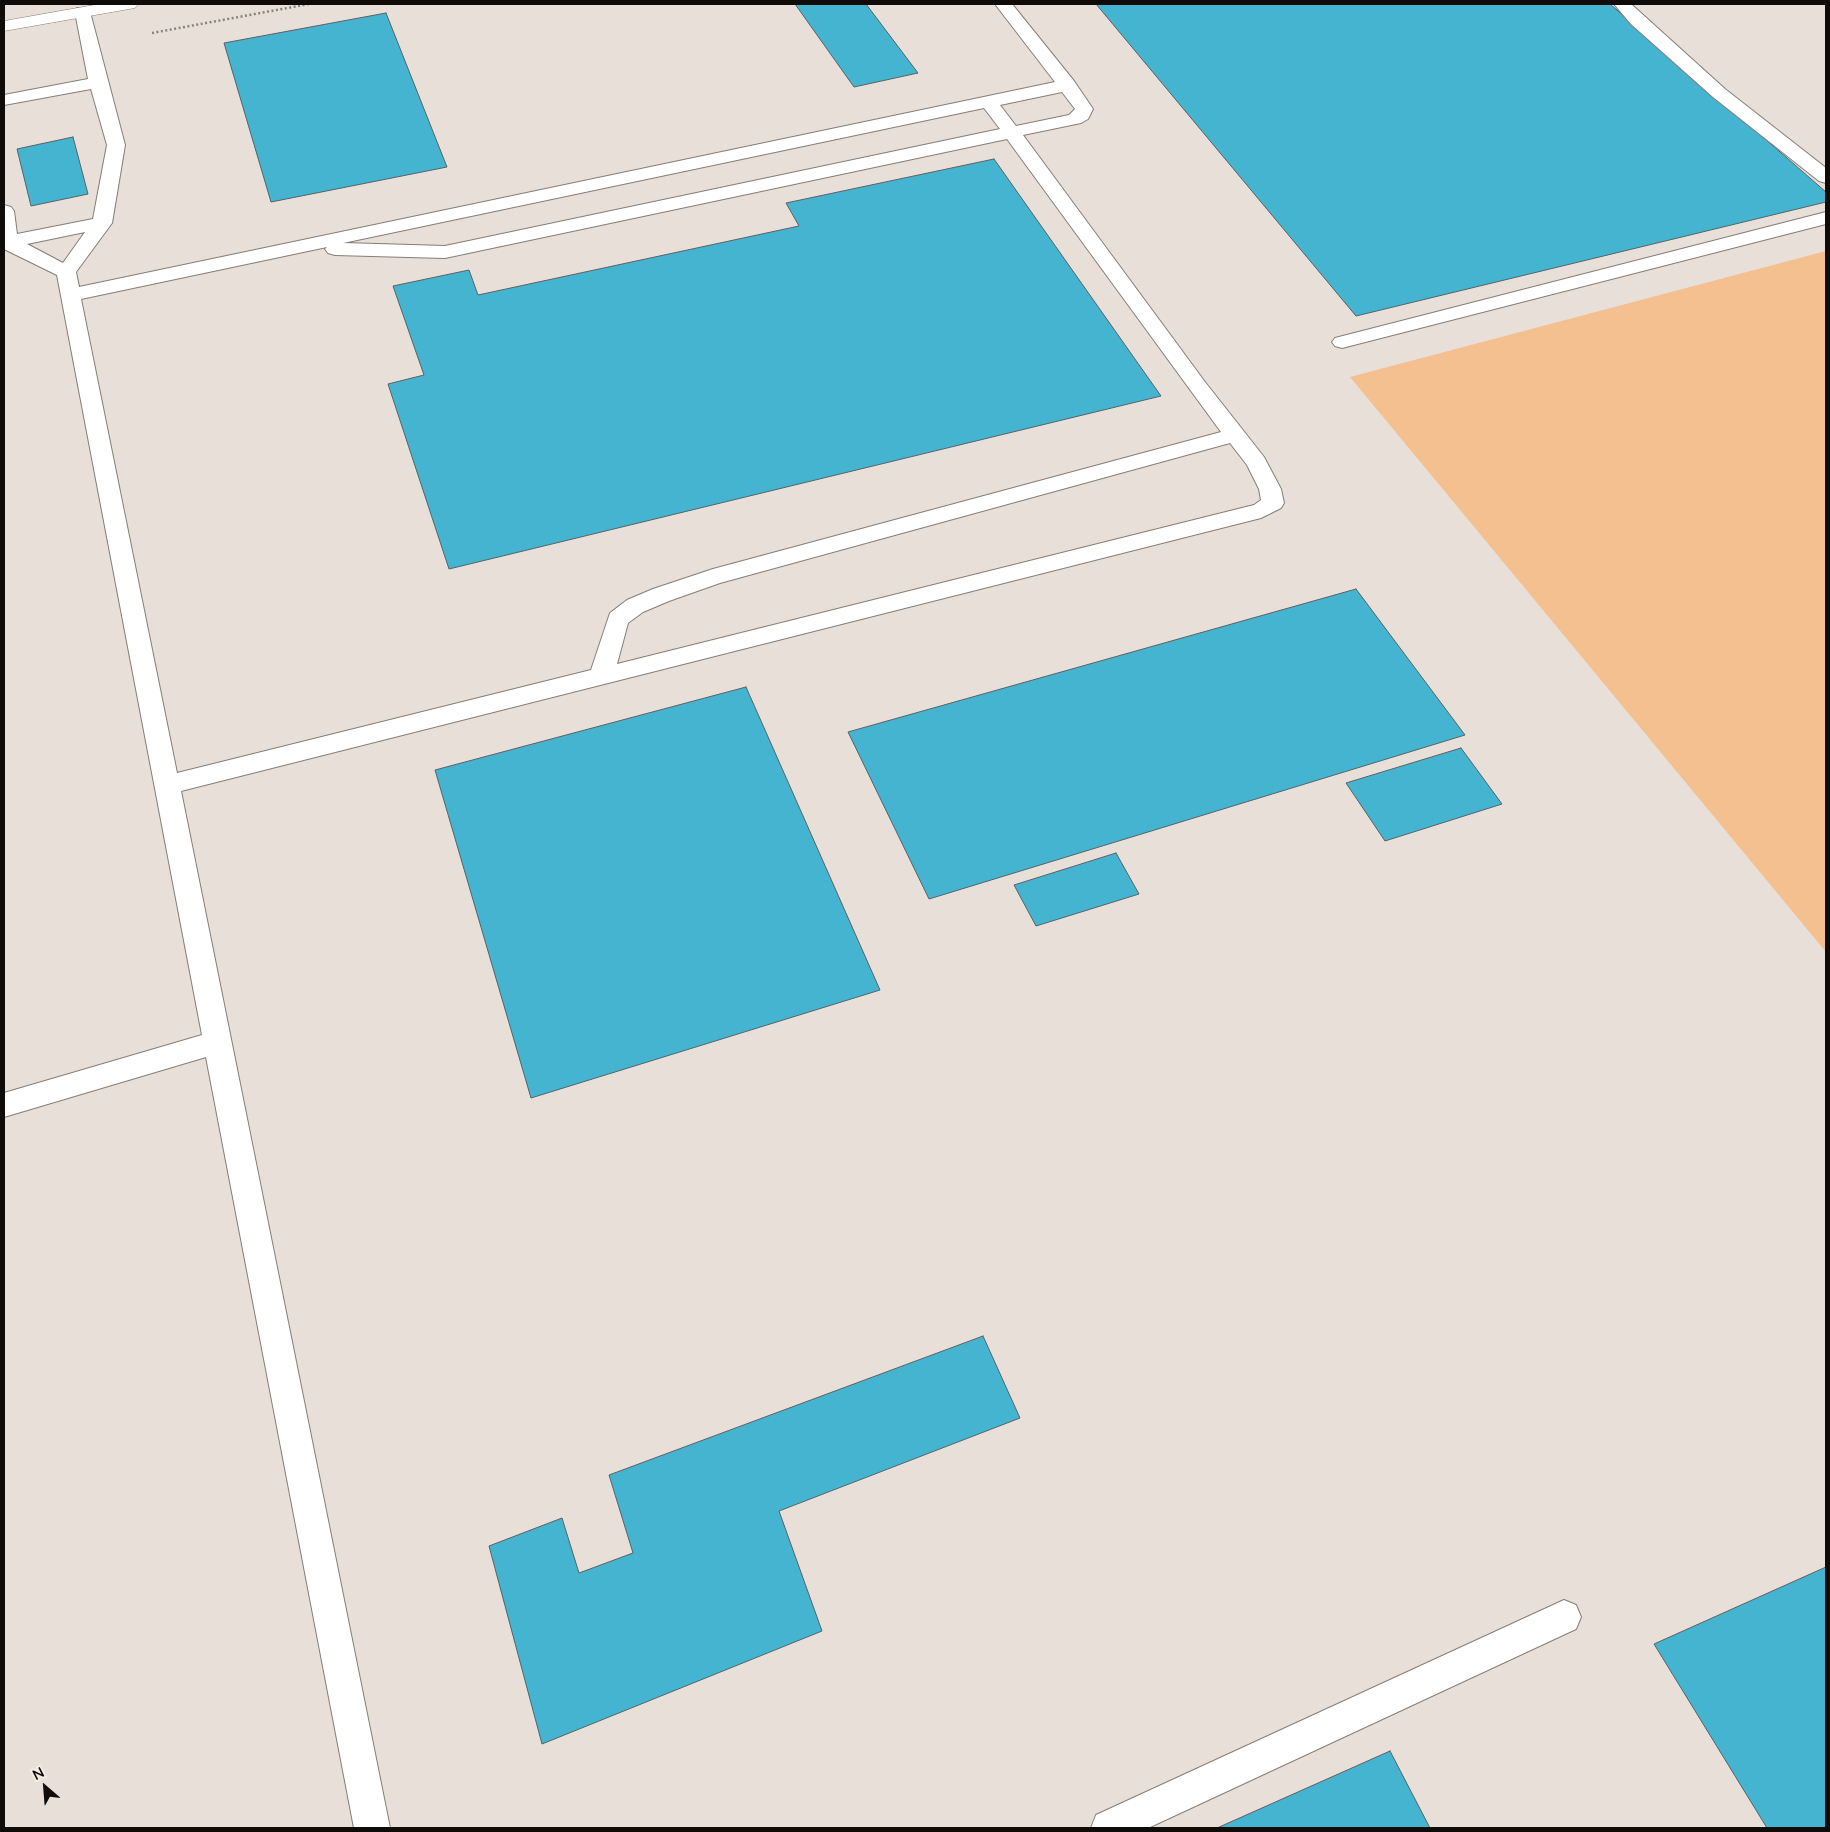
<!DOCTYPE html>
<style>
body{margin:0}
#map{position:relative;width:1830px;height:1832px;overflow:hidden;background:#e8dfd8;font-family:Lato,sans-serif}
canvas{display:block}
.frame{position:absolute;inset:0;border:5px solid #0e0b09;pointer-events:none}
.north{position:absolute;left:20px;top:1762px;width:50px;height:50px;-webkit-text-stroke:4px #f5ede5;paint-order:stroke;rotate:333deg;font-size:14px;font-weight:700;line-height:20px;text-align:center;color:#0e0b09}
.north::after{content:'';display:block;margin:auto;width:18px;height:22px;background:#0e0b09;clip-path:polygon(50% 0,100% 100%,50% 72%,0 100%)}
</style>
<div id="map">
<canvas width="1830" height="1832"></canvas>
<div class="frame"></div>
<div class="north">N</div>
</div>
<script>
const context = document.querySelector('canvas').getContext('2d');
context.lineJoin = 'round';
function fill(path, color) { context.fillStyle = color; context.fill(path, 'evenodd'); }
const poly = rows => new Path2D(rows.map(r => 'M' + r).join(''));
function trace(path, color, width, dash) { context.strokeStyle = color; context.lineWidth = width; context.lineCap = dash ? 'butt' : 'round'; context.setLineDash(dash || []); context.stroke(path); }
const green = poly([
 [1826,251,1826,952,1350,377]
]);
const building = poly([
 [795,4,866,4,918,73,854,87,795,4],
 [1096,4,1610,4,1826,192,1826,202,1356,316,1096,4],
 [386,13,447,167,271,202,224,43,386,13],
 [73,137,88,194,31,206,17,149,73,137],
 [994,159,1161,396,449,569,388,384,424,375,393,286,469,270,478,295,799,226,786,203,994,159],
 [1356,589,1465,735,929,899,848,732,1356,589],
 [746,687,880,990,531,1098,435,770,746,687],
 [1461,748,1502,804,1385,841,1346,783,1461,748],
 [1116,853,1139,894,1036,926,1014,885,1116,853],
 [983,1336,1020,1418,779,1511,822,1631,542,1744,489,1546,562,1518,579,1573,633,1553,609,1475,983,1336],
 [1826,1567,1826,1828,1767,1828,1654,1644,1826,1567],
 [1390,1751,1430,1828,1217,1828,1390,1751]
]);
const path = poly([
 [152,33,309,4]
]);
const lane = poly([
 [995,4,1012,4,1074,81,1093,109,1088,119,1081,123,1023,135,1205,382,1264,457,1281,489,1284,503,1281,508,1261,518,181,791,390,1828,354,1828,206,1057,4,1117,4,1093,202,1035,57,275,4,249,4,205,11,207,14,211,17,234,93,219,107,145,91,89,4,105,4,95,88,79,75,12,77,8,89,8,125,145,112,223,76,272,79,287,1055,82,995,4],
 [1062,92,1075,109,1069,115,1016,126,1000,105,1062,92],
 [984,108,1000,129,445,246,343,243,984,108],
 [1007,139,1221,432,713,569,653,589,627,600,610,613,591,670,177,773,81,299,327,247,325,249,328,253,335,255,445,258,1007,139],
 [85,232,63,263,27,244,85,232],
 [1230,443,1247,465,1259,489,1261,500,1254,505,617,664,628,623,643,612,669,601,720,583,1230,443],
 [1614,4,1631,4,1725,89,1826,168,1826,183,1819,181,1713,97,1631,24,1614,4],
 [1826,212,1826,224,1342,348,1335,346,1332,342,1335,338,1826,212],
 [1564,1600,1576,1605,1581,1617,1576,1629,1148,1828,1091,1828,1096,1815,1564,1600]
]);
const secondary = poly([
 [100,4,138,4,135,8,129,9,4,31,4,21,100,4]
]);
fill(green, '#f4c08f');
fill(building, '#44b4d0');
trace(building, '#576265', 1);
trace(lane, '#867e77', 2);
trace(secondary, '#867e77', 1);
trace(path, '#89837e', 2.5, [2, 2.5]);
fill(lane, '#fff');
fill(secondary, '#fff');
</script>
